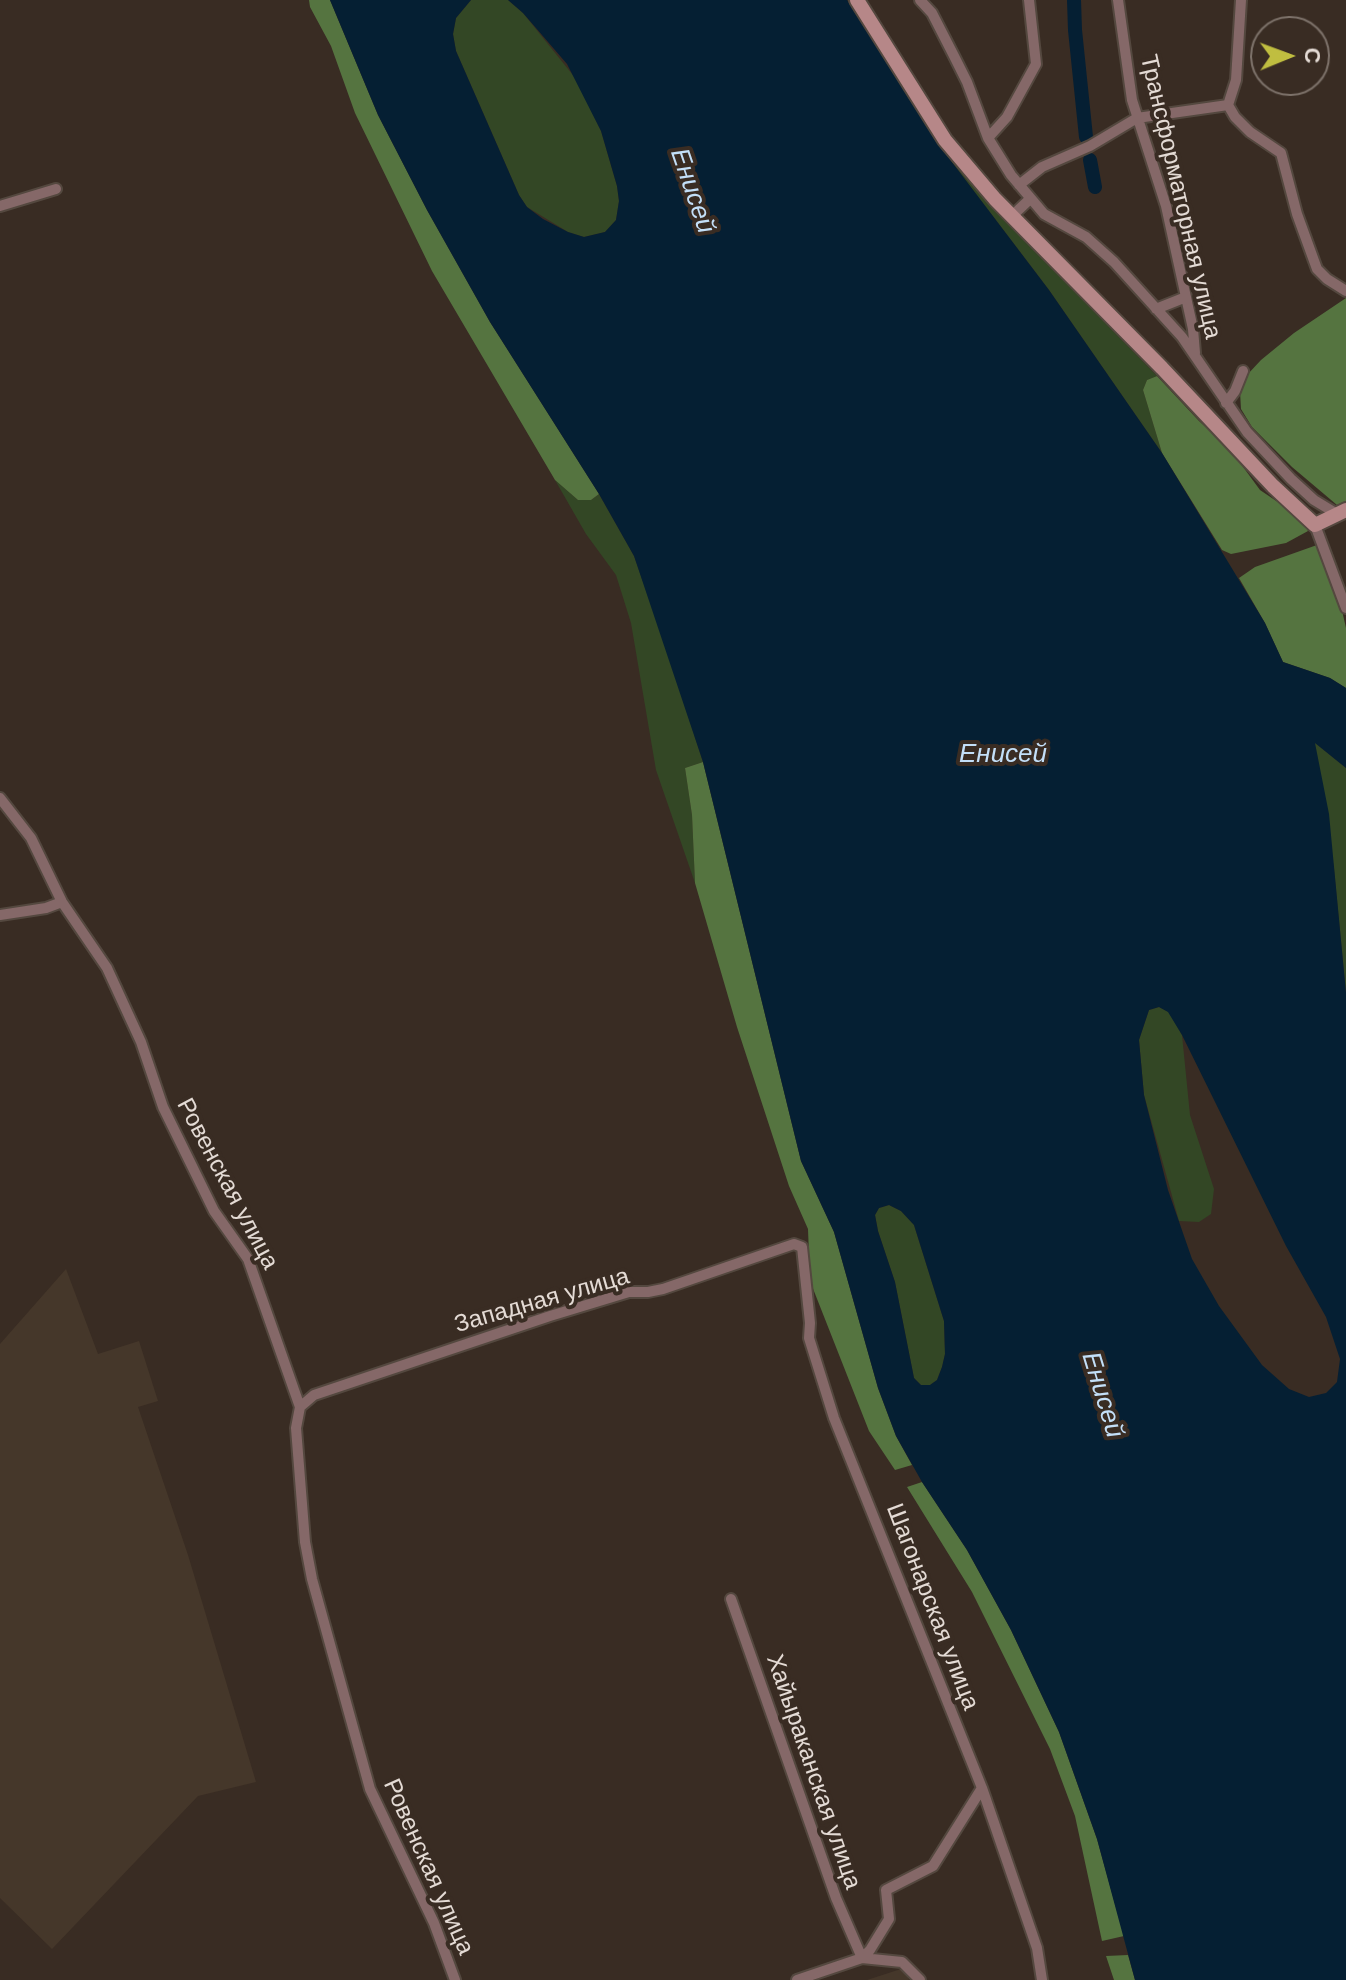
<!DOCTYPE html>
<meta charset="utf-8">
<style>
body{margin:0}
#map{position:relative;width:1346px;height:1980px;overflow:hidden;background:#392c23;font-family:Arial,sans-serif}
canvas{display:block}
.north{position:absolute;left:1250px;top:16px;width:80px;height:80px;box-sizing:border-box;background:#392c23;border:2px solid #7d726a;border-radius:50%;rotate:89deg;font-size:22px;font-weight:700;line-height:32px;text-align:center;color:#e4dbd5}
.north::after{content:'';display:block;margin:auto;width:28px;height:36px;background:#c0be40;clip-path:polygon(50% 0,100% 100%,50% 72%,0 100%)}
</style>
<div id="map">
<canvas width="1346" height="1980"></canvas>
<div class="north">С</div>
</div>
<script>
const context = document.querySelector('canvas').getContext('2d');
context.lineJoin = 'round';
function fill(path, color) { context.fillStyle = color; context.fill(path, 'evenodd'); }
const poly = rows => new Path2D(rows.map(r => 'M' + r).join(''));
function trace(path, color, width, dash) { context.strokeStyle = color; context.lineWidth = width; context.lineCap = dash ? 'butt' : 'round'; context.setLineDash(dash || []); context.stroke(path); }
function drawText(font, color, halo, rows, align = 'center') {
  context.font = font + ' Arial,sans-serif'; context.lineWidth = 8; context.setLineDash([]); context.textBaseline = 'middle'; context.strokeStyle = halo; context.fillStyle = color; for (const [text, x, y, turn = 0] of rows) {
    context.save(); context.translate(x, y); context.rotate((+turn || 0) * Math.PI / 180); context.textAlign = isNaN(turn) ? turn : align; if (halo) context.strokeText(text, 0, 0); context.fillText(text, 0, 0); context.restore();
  }
}
const industrial = poly([
 [66,1269,98,1354,139,1341,158,1401,138,1407,188,1555,256,1782,198,1796,52,1949,0,1898,0,1344],
 [904,1968,909,1980,867,1980]
]);
const green = poly([
 [471,0,508,0,523,13,576,79,601,131,617,186,619,201,616,220,605,232,584,237,568,232,527,207,519,195,456,51,453,34,456,18],
 [942,149,1001,215,1157,376,1147,380,1143,390,1162,453,1049,290],
 [555,480,578,500,591,500,599,494,634,556,660,629,703,762,685,768,692,815,695,883,656,770,631,623,616,575,586,534],
 [1314,742,1346,768,1346,993,1334,869],
 [1159,1007,1169,1012,1182,1035,1190,1115,1214,1189,1211,1214,1199,1222,1179,1221,1144,1095,1139,1040,1149,1010],
 [889,1205,901,1211,914,1225,944,1321,945,1354,942,1367,937,1380,930,1385,921,1385,914,1378,895,1282,878,1231,875,1215,879,1208]
]);
const forest = poly([
 [309,0,330,0,378,115,427,210,490,322,599,494,591,500,578,500,555,480,432,271,355,113,331,46,310,7],
 [1346,298,1346,501,1337,505,1292,467,1252,427,1241,409,1240,391,1247,375,1261,360,1294,333],
 [1157,376,1199,421,1230,449,1260,490,1303,519,1308,531,1286,543,1231,554,1222,550,1162,453,1143,390,1147,380],
 [1317,545,1341,606,1346,628,1346,688,1330,678,1283,662,1265,623,1239,578,1255,567],
 [703,762,801,1161,834,1232,878,1388,896,1436,912,1465,895,1470,869,1431,810,1281,808,1229,789,1186,737,1027,695,883,692,815,685,768],
 [922,1482,967,1550,1011,1630,1059,1732,1097,1839,1124,1936,1102,1941,1075,1816,1050,1749,972,1592,907,1487],
 [1128,1955,1135,1980,1114,1980,1106,1956]
]);
const water = poly([
 [330,0,471,0,456,18,453,34,456,51,519,195,527,207,543,219,568,232,584,237,605,232,616,220,619,201,617,186,601,131,567,64,523,13,508,0,847,0,942,149,1049,290,1162,453,1265,623,1283,662,1330,678,1346,688,1346,768,1315,743,1329,814,1346,993,1346,1980,1135,1980,1097,1839,1059,1732,1011,1630,967,1550,922,1482,896,1436,878,1388,834,1232,801,1161,703,762,634,556,599,494,490,322,427,210,378,115],
 [1159,1007,1168,1012,1182,1035,1286,1246,1326,1317,1340,1359,1337,1382,1326,1393,1309,1397,1289,1389,1262,1365,1219,1306,1192,1259,1168,1190,1144,1095,1139,1040,1149,1010],
 [889,1205,901,1211,914,1225,944,1321,945,1354,942,1367,937,1380,930,1385,921,1385,914,1378,895,1282,878,1231,875,1215,879,1208]
]);
const river = poly([
 [1074,0,1075,30,1086,137],
 [1090,160,1095,187]
]);
const street = poly([
 [920,0,932,13,954,56,967,82,988,138,1011,175,1044,214,1086,237,1114,262,1182,337,1247,432,1291,479,1314,500,1337,514],
 [1118,0,1132,100,1166,206,1193,329,1195,353],
 [1241,0,1236,80,1228,105,1235,117,1250,132,1281,153,1297,214,1317,269,1327,279,1346,291],
 [988,138,1007,117,1036,64,1029,0],
 [1019,185,1042,167,1090,146,1137,118,1228,105],
 [0,206,56,189],
 [1012,216,1030,199],
 [1156,309,1186,297],
 [1226,403,1235,391,1243,371],
 [1315,525,1346,608],
 [0,798,31,838,62,902,107,968,141,1042,163,1107,214,1211,248,1259,300,1407,296,1428,305,1542,312,1579,370,1789,434,1923,455,1980],
 [0,915,46,908,62,902],
 [300,1407,314,1395,550,1316,629,1292,648,1292,663,1289,794,1244,802,1247,810,1323,809,1338,834,1418,982,1788,1037,1948,1042,1980],
 [731,1599,836,1898,862,1958,902,1962,920,1980],
 [797,1980,862,1958,870,1950,889,1919,886,1890,933,1866,982,1788]
]);
const secondary = poly([
 [857,0,945,140,995,199,1162,368,1273,486,1315,525,1346,510]
]);
const streetNames = [
 ["Трансформаторная улица",1180,197,77],
 ["Ровенская улица",227,1184,62],
 ["Западная улица",542,1301,-16],
 ["Шагонарская улица",932,1607,69],
 ["Хайыраканская улица",813,1772,71],
 ["Ровенская улица",428,1867,66]
];
const waterNames = [
 ["Енисей",692,191,71],
 ["Енисей",1003,755],
 ["Енисей",1102,1395,73]
];
fill(industrial, '#45372a');
fill(green, '#334725');
fill(forest, '#557440');
fill(water, '#051f33');
trace(river, '#051f33', 14);
trace(street, '#54483f', 14);
trace(secondary, '#54483f', 18);
trace(street, '#856868', 10);
trace(secondary, '#b68788', 14);
drawText('24px', '#e4dbd5', '#392c23', streetNames);
drawText('italic 26px', '#c3dff8', '#392c23', waterNames);
</script>
